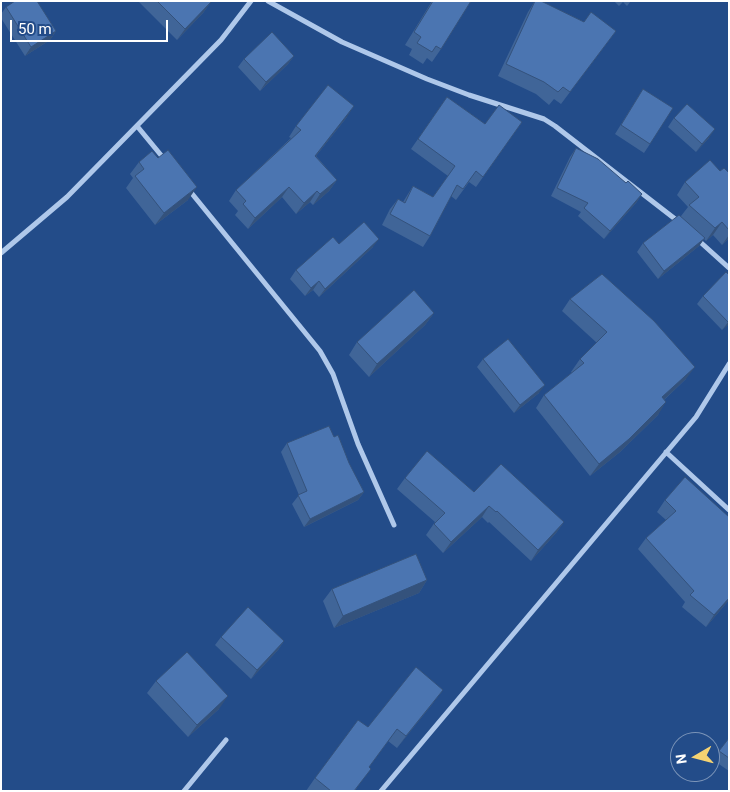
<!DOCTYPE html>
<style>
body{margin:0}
#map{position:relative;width:730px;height:792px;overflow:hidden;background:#234c89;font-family:Roboto,sans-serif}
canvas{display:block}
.frame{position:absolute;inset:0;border:2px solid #fff;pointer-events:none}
.north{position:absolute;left:670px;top:732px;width:50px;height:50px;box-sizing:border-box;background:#234c89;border:1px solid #7b94b8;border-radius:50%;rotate:262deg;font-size:14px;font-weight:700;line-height:20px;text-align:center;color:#fff}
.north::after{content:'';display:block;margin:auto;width:18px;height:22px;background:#f5d372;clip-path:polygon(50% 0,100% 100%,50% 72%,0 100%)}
.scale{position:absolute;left:10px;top:20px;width:158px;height:22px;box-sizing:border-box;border:2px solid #fff;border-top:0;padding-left:6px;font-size:15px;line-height:18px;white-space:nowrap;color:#fff;-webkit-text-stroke:4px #234c89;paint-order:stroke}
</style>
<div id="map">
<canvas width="730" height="792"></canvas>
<div class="frame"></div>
<div class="north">N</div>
<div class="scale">50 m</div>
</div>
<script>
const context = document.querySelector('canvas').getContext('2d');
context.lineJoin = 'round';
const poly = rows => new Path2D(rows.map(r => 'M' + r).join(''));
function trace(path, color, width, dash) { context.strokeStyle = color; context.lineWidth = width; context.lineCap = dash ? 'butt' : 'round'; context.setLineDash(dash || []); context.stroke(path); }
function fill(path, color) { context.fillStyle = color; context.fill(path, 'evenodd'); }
const minor = poly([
 [268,1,342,42,427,79,469,95,544,119,555,126,679,222],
 [137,126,165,160],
 [189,190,320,351,333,374,358,444,394,525],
 [698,240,729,268],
 [1,253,67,197,221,40,251,1],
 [666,452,729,510],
 [184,791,226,740],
 [381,791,696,417,729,364]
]);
const wall = poly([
 [138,1,209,1,211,2,203,13,177,40],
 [432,1,471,1,441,49,432,62,427,58,423,64,409,55,412,49,405,45],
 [535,1,541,1,584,22,616,31,561,104,554,99,549,105,536,94,498,76,528,12],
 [614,1,631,1,627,6,623,2,619,6],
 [6,7,56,31,50,40,25,56,1,18,1,14],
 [294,56,288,64,260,91,238,67,244,59],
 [643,89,650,144,644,153,615,134],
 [447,97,485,124,522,122,476,187,469,182,456,200,451,196,430,236,423,247,382,225,390,209,398,199,403,202,413,186,433,197,448,176,411,149],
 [347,117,316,156,337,180,329,191,313,205,310,202,296,214,282,197,248,229,235,215,238,211,229,201,236,190,291,138,289,137,296,126],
 [674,118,709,138,696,152,668,127],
 [576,148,642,194,636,203,604,239,578,216,581,212,551,196,570,157],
 [158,158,188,200,155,225,126,188,133,178,130,174,139,162],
 [720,171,729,173,729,238,722,245,713,235,706,241,704,239,699,246,658,279,637,252,643,243,681,216,688,207,677,195,685,182],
 [339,244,373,247,319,297,313,290,305,296,290,279,296,270],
 [729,275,729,324,722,330,697,304,703,296],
 [570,299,686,379,664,400,658,415,620,452,590,476,536,408,544,395,572,373,571,372,580,359,597,343,562,311],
 [434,313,425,325,369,377,349,355,357,342],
 [483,359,539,393,514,413,477,367],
 [334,437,364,492,358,500,304,527,292,504,299,495,281,452,287,443],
 [405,478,474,492,564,522,556,533,531,561,489,522,488,523,482,517,443,553,426,535,435,522,397,489],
 [665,500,729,517,729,600,706,627,682,607,685,602,638,549,646,538,666,520,657,512],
 [427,580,419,593,334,628,323,601,332,589],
 [221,637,284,641,278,650,251,679,215,645],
 [156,681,219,709,188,737,147,693],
 [434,702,397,748,388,741,369,767,355,791,306,791,315,778,368,727],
 [729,738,729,771,713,760]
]);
const shadedWall = poly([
 [211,2,203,13,177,40,185,29],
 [56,31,50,40,25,56,31,47],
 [294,56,288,64,260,91,266,82],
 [354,106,347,117,308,166,315,156],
 [715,129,709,138,696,152,702,144],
 [337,180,329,191,313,205,320,194],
 [197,187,188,200,155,225,164,213],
 [289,187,282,197,248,229,255,218],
 [317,191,310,202,296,214,304,203],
 [642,194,636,203,604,239,610,231],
 [722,222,713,235,706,241,715,228],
 [729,235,729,238,722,245],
 [705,238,699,246,658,279,664,271],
 [379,239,373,247,319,297,325,289],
 [319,281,313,290,305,296,311,288],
 [434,313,425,325,369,377,377,364],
 [729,321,729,324,722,330],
 [695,367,686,379,653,410,662,397],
 [545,385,539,393,514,413,520,405],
 [666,402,658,415,620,452,590,476,599,464],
 [364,492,358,500,304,527,310,519],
 [489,506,482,517,443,553,451,542],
 [564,522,556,533,531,561,538,550],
 [427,580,419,593,334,628,343,616],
 [729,598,729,600,706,627,714,615],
 [284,641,278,650,251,679,257,670],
 [443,690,434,702,397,748,406,736],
 [228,696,219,709,188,737,197,725]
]);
const building = poly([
 [15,1,37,1,56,31,31,47,6,7,15,1],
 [157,1,209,1,211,2,185,29,157,1],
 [433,1,471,1,441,49,436,46,432,52,417,43,421,37,414,32,433,1],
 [535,1,541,1,584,22,591,12,616,31,570,92,563,87,558,92,544,82,506,64,535,1],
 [272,32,294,56,266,82,244,59,272,32],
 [328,85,354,106,315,156,337,180,320,194,317,191,304,203,289,187,255,218,243,204,246,201,236,190,301,130,296,126,328,85],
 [643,89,673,108,650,144,621,125,643,89],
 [447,97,485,124,499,105,522,122,483,177,476,171,463,189,457,185,430,236,390,214,398,199,405,203,413,186,433,197,455,166,418,139,447,97],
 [687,104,715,129,702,144,674,118,687,104],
 [576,148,598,159,626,183,628,181,642,194,610,231,584,208,588,203,557,188,576,148],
 [168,150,197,187,164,213,135,176,144,169,139,162,152,151,158,158,168,150],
 [710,160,720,171,724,168,729,173,729,230,722,222,715,228,689,205,699,197,685,182,710,160],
 [679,215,705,238,664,271,643,243,679,215],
 [364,222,379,239,325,289,319,281,311,288,296,270,333,237,339,244,364,222],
 [726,272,729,275,729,321,728,322,703,296,726,272],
 [602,274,654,321,695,367,662,397,666,402,629,439,599,464,544,395,584,363,580,359,607,332,570,299,602,274],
 [414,290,434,313,377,364,357,342,414,290],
 [508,339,545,385,520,405,483,359,508,339],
 [329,426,334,437,338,435,349,463,364,492,310,519,298,495,307,491,287,443,329,426],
 [427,451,474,492,501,464,564,522,538,550,497,511,496,512,489,506,451,542,434,524,445,513,405,478,427,451],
 [685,477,729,517,729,598,714,615,690,595,694,591,646,538,676,511,665,500,685,477],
 [416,554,427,580,343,616,332,589,416,554],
 [248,607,284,641,257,670,221,637,248,607],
 [187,652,228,696,197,725,156,681,187,652],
 [416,667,443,690,406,736,397,729,369,767,371,769,354,791,331,791,315,778,358,720,368,727,416,667],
 [729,738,729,758,719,751,729,738]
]);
trace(minor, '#afc8ea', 5);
fill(wall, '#406598');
fill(shadedWall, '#34527c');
fill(building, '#4b75b1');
trace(building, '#34527c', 1);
</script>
